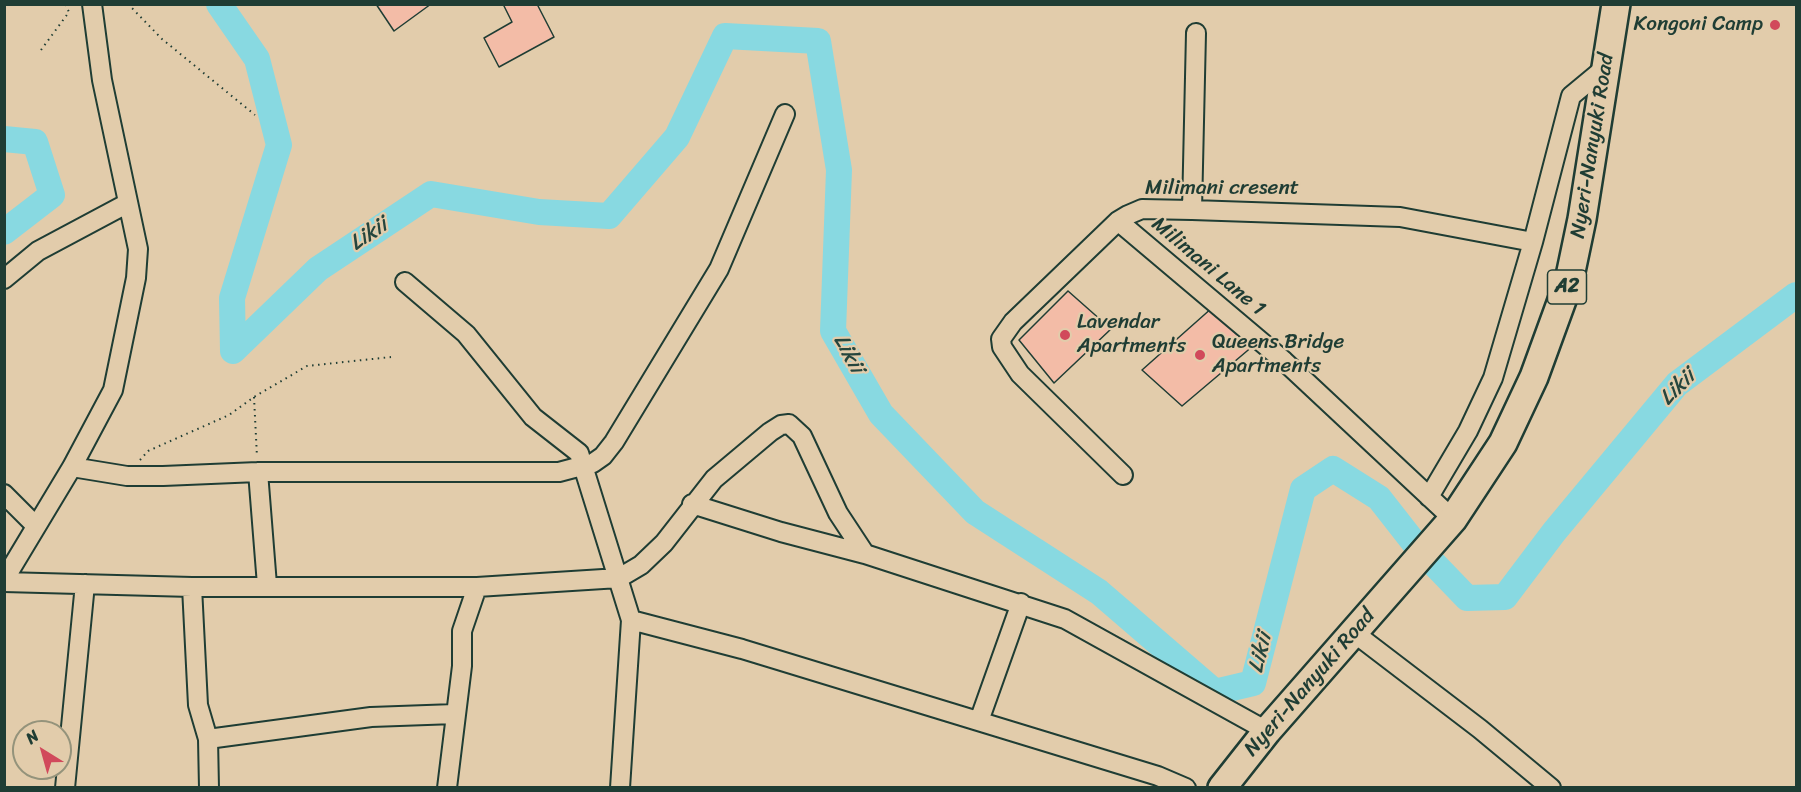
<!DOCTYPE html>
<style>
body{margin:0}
#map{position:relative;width:1801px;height:792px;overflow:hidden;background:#e2ccab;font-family:Sriracha,sans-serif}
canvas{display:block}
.frame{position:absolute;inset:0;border:6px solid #1f3d34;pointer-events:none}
.north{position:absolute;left:12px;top:720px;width:60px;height:60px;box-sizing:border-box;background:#e2ccab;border:2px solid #94937b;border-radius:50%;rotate:323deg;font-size:16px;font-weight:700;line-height:24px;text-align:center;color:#1f3d34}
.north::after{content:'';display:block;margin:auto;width:21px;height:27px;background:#d1495b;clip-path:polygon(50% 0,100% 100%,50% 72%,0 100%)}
</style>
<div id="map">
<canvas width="1801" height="792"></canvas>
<div class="frame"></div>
<div class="north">N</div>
</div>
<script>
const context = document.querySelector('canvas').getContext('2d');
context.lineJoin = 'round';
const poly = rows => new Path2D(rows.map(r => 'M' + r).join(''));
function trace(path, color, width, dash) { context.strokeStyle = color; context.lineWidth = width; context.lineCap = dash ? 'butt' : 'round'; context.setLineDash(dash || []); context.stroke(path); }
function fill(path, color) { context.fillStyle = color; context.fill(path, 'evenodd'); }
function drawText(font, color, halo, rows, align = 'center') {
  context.font = font + ' Sriracha,sans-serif'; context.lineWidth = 4.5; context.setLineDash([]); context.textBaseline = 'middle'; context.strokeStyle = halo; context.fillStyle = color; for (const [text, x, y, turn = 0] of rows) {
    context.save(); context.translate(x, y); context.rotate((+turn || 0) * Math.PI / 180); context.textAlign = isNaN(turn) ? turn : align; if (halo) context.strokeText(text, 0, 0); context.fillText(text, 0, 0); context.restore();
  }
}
const river = poly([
 [219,4,257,59,279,145,232,298,233,351,318,269,431,194,539,212,609,216,677,137,725,36,818,41,839,170,833,331,881,414,975,512,1099,592,1215,692,1253,683,1303,489,1333,469,1379,498,1415,544,1467,598,1505,597,1554,532,1677,384,1796,295],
 [4,139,35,142,52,195,4,232]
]);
const building = poly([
 [376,4,431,4,394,31,376,4],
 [503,4,537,4,554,37,499,67,484,38,512,22,503,4],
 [1068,291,1111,329,1054,383,1019,340,1068,291],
 [1213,307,1260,340,1182,406,1142,370,1213,307]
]);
const path = poly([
 [128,4,162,39,255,115],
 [41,50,69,12,65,4],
 [254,397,257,457],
 [140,460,148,451,229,415,254,397,307,366,391,357]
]);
const minor = poly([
 [1192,210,1196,33],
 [1118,221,1284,361,1453,519],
 [4,279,38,251,128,203],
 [405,282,466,334,533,417,579,453,631,620,620,788],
 [72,467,127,476,163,476,258,472,559,472,593,463,603,456,614,442,719,269,785,114],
 [258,472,267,585],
 [1123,475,1020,374,1002,347,1001,339,1013,322,1118,221,1128,215,1142,209,1192,210,1400,217,1533,242],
 [4,494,35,525],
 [1429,497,1468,431,1493,378,1533,242,1571,96,1606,67],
 [692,504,781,532,865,554],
 [4,580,72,467,113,390,136,278,138,249,102,80,92,4],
 [4,582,192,587,477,587,619,578,641,565,664,543,714,479,770,432,781,425,789,424,802,436,838,513,865,554,1065,619,1267,731],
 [192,587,198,705,208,739,209,788],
 [631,620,742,649,1158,776,1186,788],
 [1353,632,1480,729,1551,788],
 [979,721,1021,603],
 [208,739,371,717,455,714],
 [65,788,85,584],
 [447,788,462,666,462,631,477,587]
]);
const highway = poly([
 [1222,788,1267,731,1453,519,1503,443,1534,377,1569,281,1582,219,1616,4]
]);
const markers = [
 [1775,25,6,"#d1495b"],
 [1065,335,6,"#d1495b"],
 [1200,355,6,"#d1495b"]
];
const shields = [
 [1567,287,39]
];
const shieldNames = [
 ["A2",1567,287]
];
const poiNames = [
 ["Kongoni Camp",1763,25,"right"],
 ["Lavendar",1077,323],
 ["Apartments",1077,347],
 ["Queens Bridge",1212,343],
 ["Apartments",1212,367]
];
const streetNames = [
 ["Nyeri-Nanyuki Road",1593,146,-81],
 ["Milimani cresent",1222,189],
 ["Milimani Lane 1",1208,267,40],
 ["Nyeri-Nanyuki Road",1310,683,-49]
];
const waterNames = [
 ["Likii",369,235,-34],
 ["Likii",848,354,62],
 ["Likii",1678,388,-45],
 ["Likii",1261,653,-76]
];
trace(river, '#88d9e1', 26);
fill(building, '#f3bca7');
trace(building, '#1f3d34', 1.5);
trace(minor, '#1f3d34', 22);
trace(highway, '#1f3d34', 32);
trace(path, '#1f3d34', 2, [1.5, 4.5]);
trace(minor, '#e2ccab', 18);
trace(highway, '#e2ccab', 27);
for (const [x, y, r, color] of markers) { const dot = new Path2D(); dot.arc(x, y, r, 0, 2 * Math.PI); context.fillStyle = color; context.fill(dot); trace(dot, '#e2ccab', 2); }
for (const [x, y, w] of shields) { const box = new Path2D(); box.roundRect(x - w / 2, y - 17, w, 34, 4.5); context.fillStyle = '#e2ccab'; context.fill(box); trace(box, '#1f3d34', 1.5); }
drawText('bold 20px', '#1f3d34', null, shieldNames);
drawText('21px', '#1f3d34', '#e2ccab', poiNames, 'left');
drawText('21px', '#1f3d34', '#e2ccab', streetNames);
drawText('italic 22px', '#24453d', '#e2ccab', waterNames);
</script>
